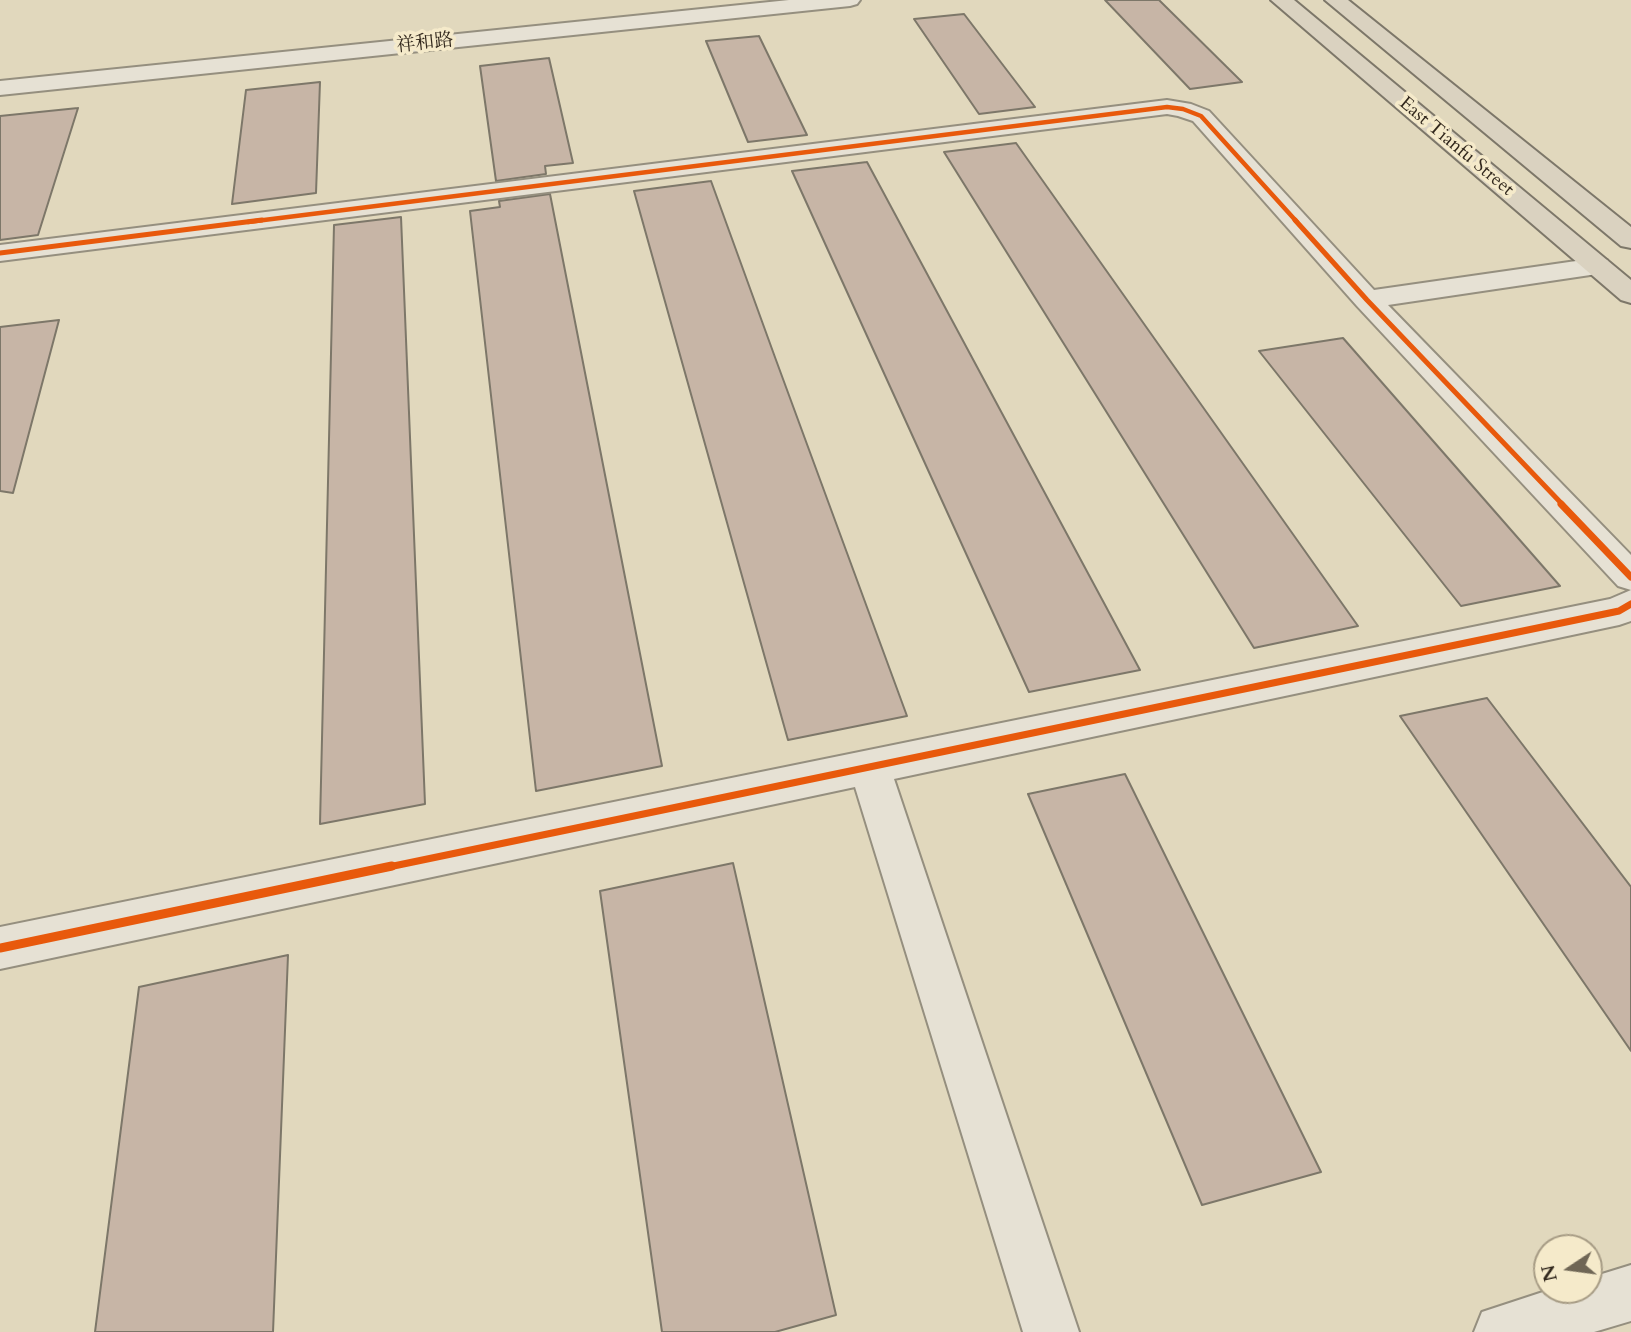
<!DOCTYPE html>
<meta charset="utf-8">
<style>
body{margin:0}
#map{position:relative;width:1631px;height:1332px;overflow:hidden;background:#e1d8bd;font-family:Cardo,serif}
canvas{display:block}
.north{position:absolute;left:1533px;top:1234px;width:70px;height:70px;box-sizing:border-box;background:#f5eaca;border:2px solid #a79c85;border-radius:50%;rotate:257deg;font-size:19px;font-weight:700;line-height:28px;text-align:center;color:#32281d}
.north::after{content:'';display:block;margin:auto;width:24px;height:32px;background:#6f6655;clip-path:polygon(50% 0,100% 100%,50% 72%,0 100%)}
</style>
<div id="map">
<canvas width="1631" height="1332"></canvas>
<div class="north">N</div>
</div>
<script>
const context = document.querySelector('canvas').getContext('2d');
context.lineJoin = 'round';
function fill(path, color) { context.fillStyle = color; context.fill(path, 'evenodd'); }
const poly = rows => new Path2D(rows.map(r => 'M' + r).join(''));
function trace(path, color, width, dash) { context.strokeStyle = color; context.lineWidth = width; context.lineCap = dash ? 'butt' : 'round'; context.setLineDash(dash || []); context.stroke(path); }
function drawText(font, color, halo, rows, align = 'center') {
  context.font = font + ' Cardo,"Noto Serif SC",serif'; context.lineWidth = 7; context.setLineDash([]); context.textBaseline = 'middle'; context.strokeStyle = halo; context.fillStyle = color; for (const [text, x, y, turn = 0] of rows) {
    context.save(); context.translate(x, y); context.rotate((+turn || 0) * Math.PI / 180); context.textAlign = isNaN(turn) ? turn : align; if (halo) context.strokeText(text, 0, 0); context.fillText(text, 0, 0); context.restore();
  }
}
const building = poly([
 [1105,0,1159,0,1242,82,1190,89,1105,0],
 [964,14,1035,107,979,114,914,19,964,14],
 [759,36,807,135,748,142,706,41,759,36],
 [549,58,573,163,545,166,546,174,496,181,480,66,549,58],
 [320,82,316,193,232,204,246,90,320,82],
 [78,108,38,235,0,240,0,116,78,108],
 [1016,143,1166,355,1358,626,1254,648,944,152,1016,143],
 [867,162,983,378,1140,670,1029,692,792,171,867,162],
 [711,181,776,360,907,716,788,740,634,191,711,181],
 [550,194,662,766,536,791,470,211,500,207,499,201,550,194],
 [401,217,425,804,320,824,334,225,401,217],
 [59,320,13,493,0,491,0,327,59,320],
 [1343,338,1560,586,1461,606,1259,351,1343,338],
 [1487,698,1631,887,1631,1051,1400,716,1487,698],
 [1125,774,1321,1172,1202,1205,1028,794,1125,774],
 [733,863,836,1315,775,1332,662,1332,600,891,733,863],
 [288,955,273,1332,95,1332,139,987,288,955]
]);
const minor = poly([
 [789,0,860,0,857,4,850,6,0,95,0,81,789,0],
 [1167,100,1191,104,1209,111,1374,290,1597,258,1607,260,1611,266,1607,272,1597,274,1388,305,1631,555,1631,590,1618,586,1357,306,1193,121,1178,116,1167,114,0,261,0,245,1167,100],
 [1631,590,1631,621,1619,625,894,779,1079,1332,1023,1332,855,787,0,969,0,927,1610,599,1631,590],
 [1631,1265,1631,1321,1594,1332,1474,1332,1482,1312,1549,1290,1589,1290,1589,1278,1631,1265]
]);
const major = poly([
 [1271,0,1294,0,1631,280,1631,303,1621,300,1271,0],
 [1325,0,1348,0,1631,227,1631,248,1621,246,1325,0]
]);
const cyclewayFar3 = poly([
 [248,222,1167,107,1183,109,1201,116,1297,222]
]);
const cyclewayFar2 = poly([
 [1295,220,1367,300,1563,505],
 [0,253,262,220]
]);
const cyclewayFar1 = poly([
 [1561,504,1631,577],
 [384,868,1619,611,1631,604]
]);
const cycleway = poly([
 [0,948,392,866]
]);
const farStreetnames = [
 ["祥和路",425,44,-6],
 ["East Tianfu Street",1456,147,40]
];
fill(building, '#c7b5a6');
trace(building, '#7d7769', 2);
trace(minor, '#958f7f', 4);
trace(major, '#7d7769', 4);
fill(minor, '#e6e1d4');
fill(major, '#dad2c0');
trace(cyclewayFar3, '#e8590c', 4.5);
trace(cyclewayFar2, '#e8590c', 5);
trace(cyclewayFar1, '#e8590c', 7);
trace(cycleway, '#e8590c', 9);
drawText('19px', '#32281d', '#f5eaca', farStreetnames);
</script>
